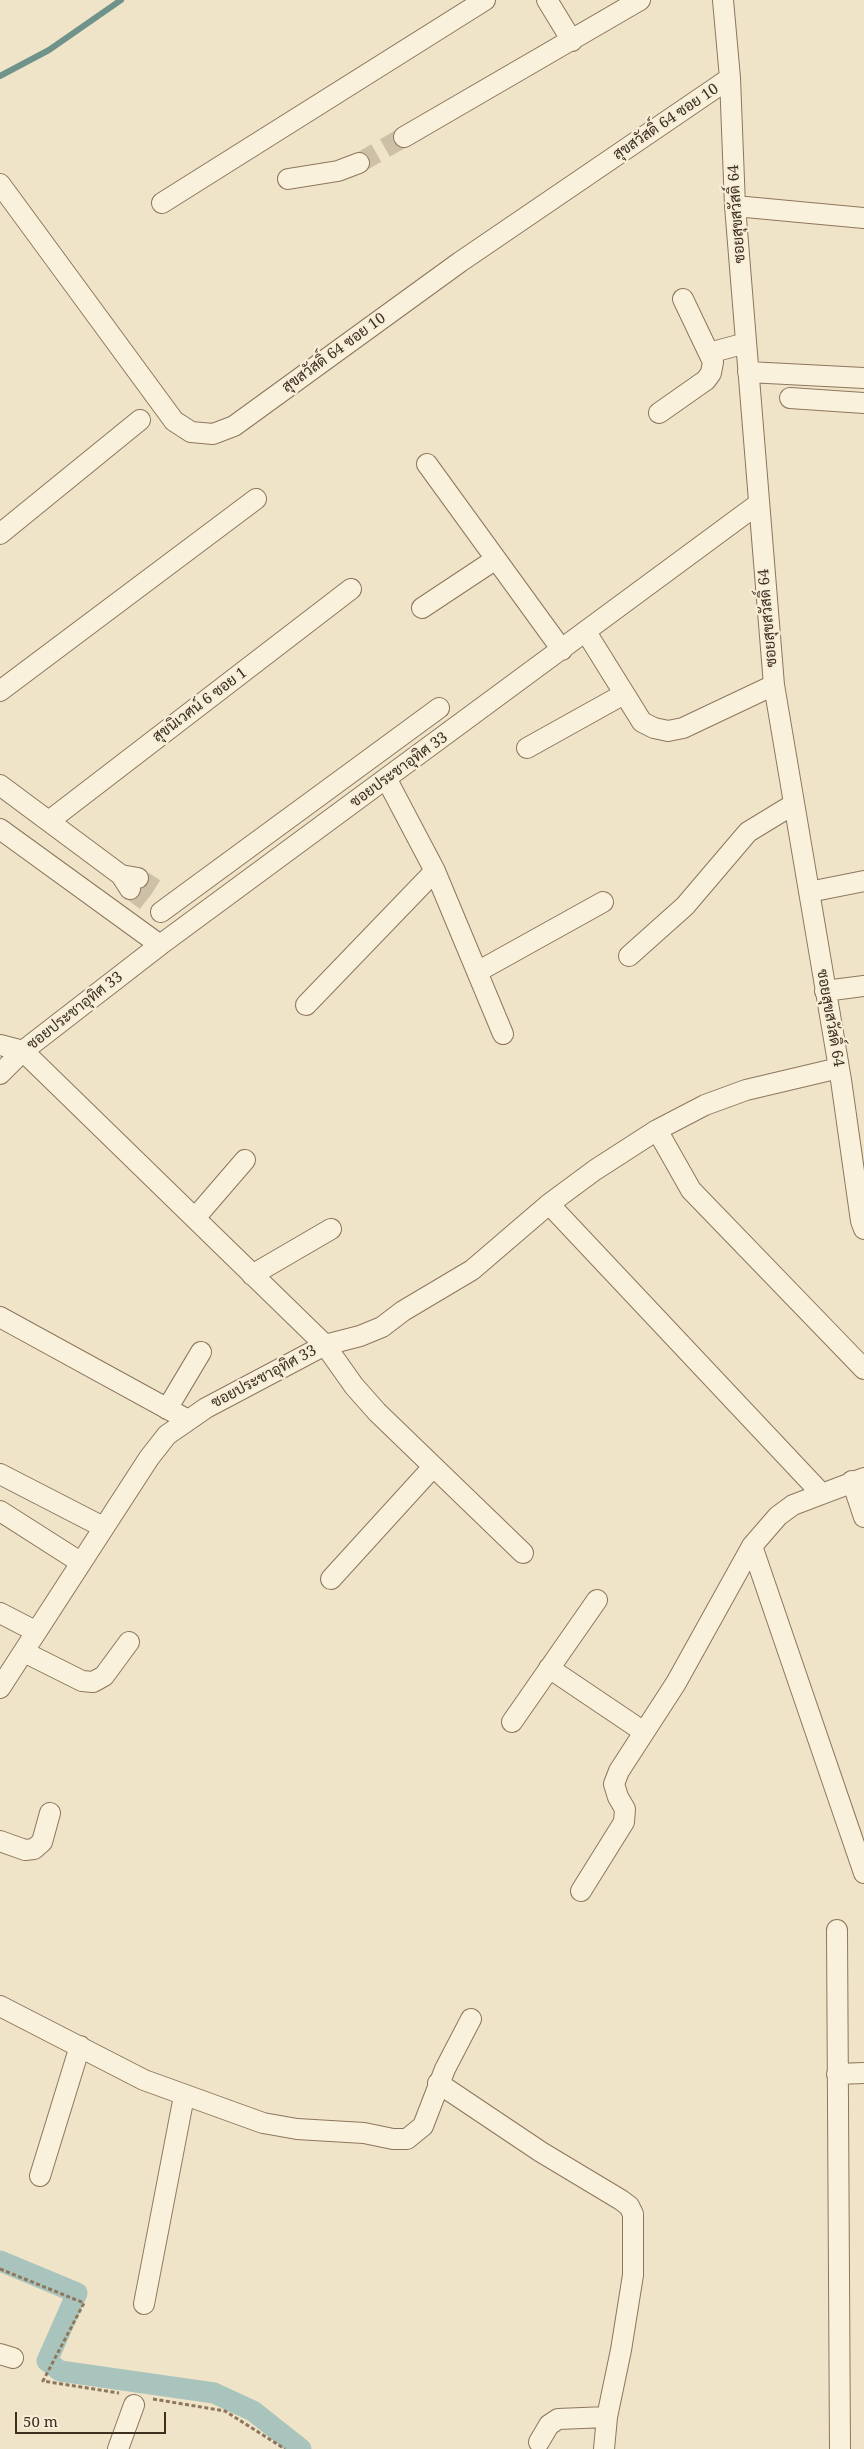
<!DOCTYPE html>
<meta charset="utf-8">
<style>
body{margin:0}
#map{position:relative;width:864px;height:2449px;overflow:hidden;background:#f0e4c8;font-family:"Noto Serif",serif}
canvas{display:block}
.scale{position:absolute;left:15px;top:2412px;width:151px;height:22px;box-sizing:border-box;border:2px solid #3d2e20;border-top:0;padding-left:6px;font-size:15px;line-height:18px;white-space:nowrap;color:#3d2e20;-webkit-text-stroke:4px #f7eed8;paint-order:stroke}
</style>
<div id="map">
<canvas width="864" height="2449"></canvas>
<div class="scale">50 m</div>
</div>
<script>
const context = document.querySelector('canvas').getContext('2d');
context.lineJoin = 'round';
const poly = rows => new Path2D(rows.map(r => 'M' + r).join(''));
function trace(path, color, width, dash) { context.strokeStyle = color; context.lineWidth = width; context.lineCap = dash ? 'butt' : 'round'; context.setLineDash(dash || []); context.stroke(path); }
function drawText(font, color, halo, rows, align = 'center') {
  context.font = font + ' "Noto Serif",Sarabun,serif'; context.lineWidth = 4.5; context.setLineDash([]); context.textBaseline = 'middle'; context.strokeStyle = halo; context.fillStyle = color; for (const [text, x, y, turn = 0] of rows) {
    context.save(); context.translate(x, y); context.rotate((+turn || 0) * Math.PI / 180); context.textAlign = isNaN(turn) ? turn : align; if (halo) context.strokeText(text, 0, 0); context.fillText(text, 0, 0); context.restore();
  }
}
const stream = poly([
 [0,76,49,50,121,0]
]);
const canal = poly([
 [0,2261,77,2293,47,2361,60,2371,214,2393,253,2411,301,2449]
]);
const minorTunnel = poly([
 [359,163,404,137],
 [138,878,160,892],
 [130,889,151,905]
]);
const path = poly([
 [0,2269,84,2303,43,2381,119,2393],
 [153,2399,225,2411,285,2449]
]);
const minor = poly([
 [547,0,572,41],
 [723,0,730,78,735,206,774,685,841,1080,861,1221,864,1229],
 [404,137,640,0],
 [288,179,338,171,359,163],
 [0,184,174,421,191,432,213,434,234,426,460,262,730,78],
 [162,203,485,0],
 [735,206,864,218],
 [709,353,746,343],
 [748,372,864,378],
 [790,398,864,403],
 [659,413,706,380,711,373,713,362,683,299],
 [427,464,562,650],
 [0,534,140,420],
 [422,608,496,559],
 [586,632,642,722,654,728,668,731,683,728,774,685],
 [0,691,256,499],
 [527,748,624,694],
 [387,780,435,871,503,1034],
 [0,785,121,875],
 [49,821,351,589],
 [0,829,160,945],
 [130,889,121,875,138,878],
 [809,892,864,881],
 [161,912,439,708],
 [629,956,685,906,748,832,794,804],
 [477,972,603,902],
 [825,991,864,986],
 [306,1005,435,871],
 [0,1045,23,1051],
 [0,1074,23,1051],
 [657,1130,691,1190,864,1369],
 [195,1218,245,1160],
 [252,1275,331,1229],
 [0,1317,188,1420],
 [167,1409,201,1352],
 [0,1474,103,1527],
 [852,1481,864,1517],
 [821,1493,549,1204,595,1170,657,1130,705,1105,746,1090,839,1068],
 [0,1511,80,1562],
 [752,1546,864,1873],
 [523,1553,377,1412,354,1386,325,1345,23,1051,160,945,758,504],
 [331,1579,433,1467],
 [0,1613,35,1631],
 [24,1652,82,1681,93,1682,104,1676,129,1642],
 [549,1668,644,1732],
 [0,1688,149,1458,167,1435,206,1408,325,1345,360,1336,382,1327,403,1311,472,1270,549,1204],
 [512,1722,597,1600],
 [0,1841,25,1850,34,1849,42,1842,50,1813],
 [581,1891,624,1822,625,1809,618,1797,614,1784,619,1771,676,1683,752,1546,778,1516,793,1505,864,1478],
 [837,1930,840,2449],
 [0,2006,144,2080,263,2123,297,2129,364,2133,393,2139,407,2139,423,2126,445,2069,471,2019],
 [837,2074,864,2073],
 [438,2083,541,2152,621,2200,629,2206,633,2214,633,2275,621,2350,607,2417,604,2449],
 [40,2176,80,2046],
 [144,2304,184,2096],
 [0,2354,13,2358],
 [539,2442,549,2425,558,2419,607,2417],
 [118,2449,134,2405]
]);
const streetNames = [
 ["สุขสวัสดิ์ 64 ซอย 10",666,122,-34],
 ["ซอยสุขสวัสดิ์ 64",737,214,-94],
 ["สุขสวัสดิ์ 64 ซอย 10",334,353,-36],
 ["ซอยสุขสวัสดิ์ 64",768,618,-95],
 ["สุขนิเวศน์ 6 ซอย 1",200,705,-37],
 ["ซอยประชาอุทิศ 33",399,770,-36],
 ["ซอยประชาอุทิศ 33",75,1011,-38],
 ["ซอยสุขสวัสดิ์ 64",830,1018,80],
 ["ซอยประชาอุทิศ 33",264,1377,-28]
];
trace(stream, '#6f938a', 6);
trace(canal, '#a9c4bc', 21);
trace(minorTunnel, '#ccc0a6', 20, [20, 10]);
trace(minor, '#8d765c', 22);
trace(path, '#8d765c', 3, [4, 2.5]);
trace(minor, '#faf1dc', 20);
drawText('15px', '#3d2e20', '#f7eed8', streetNames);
</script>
